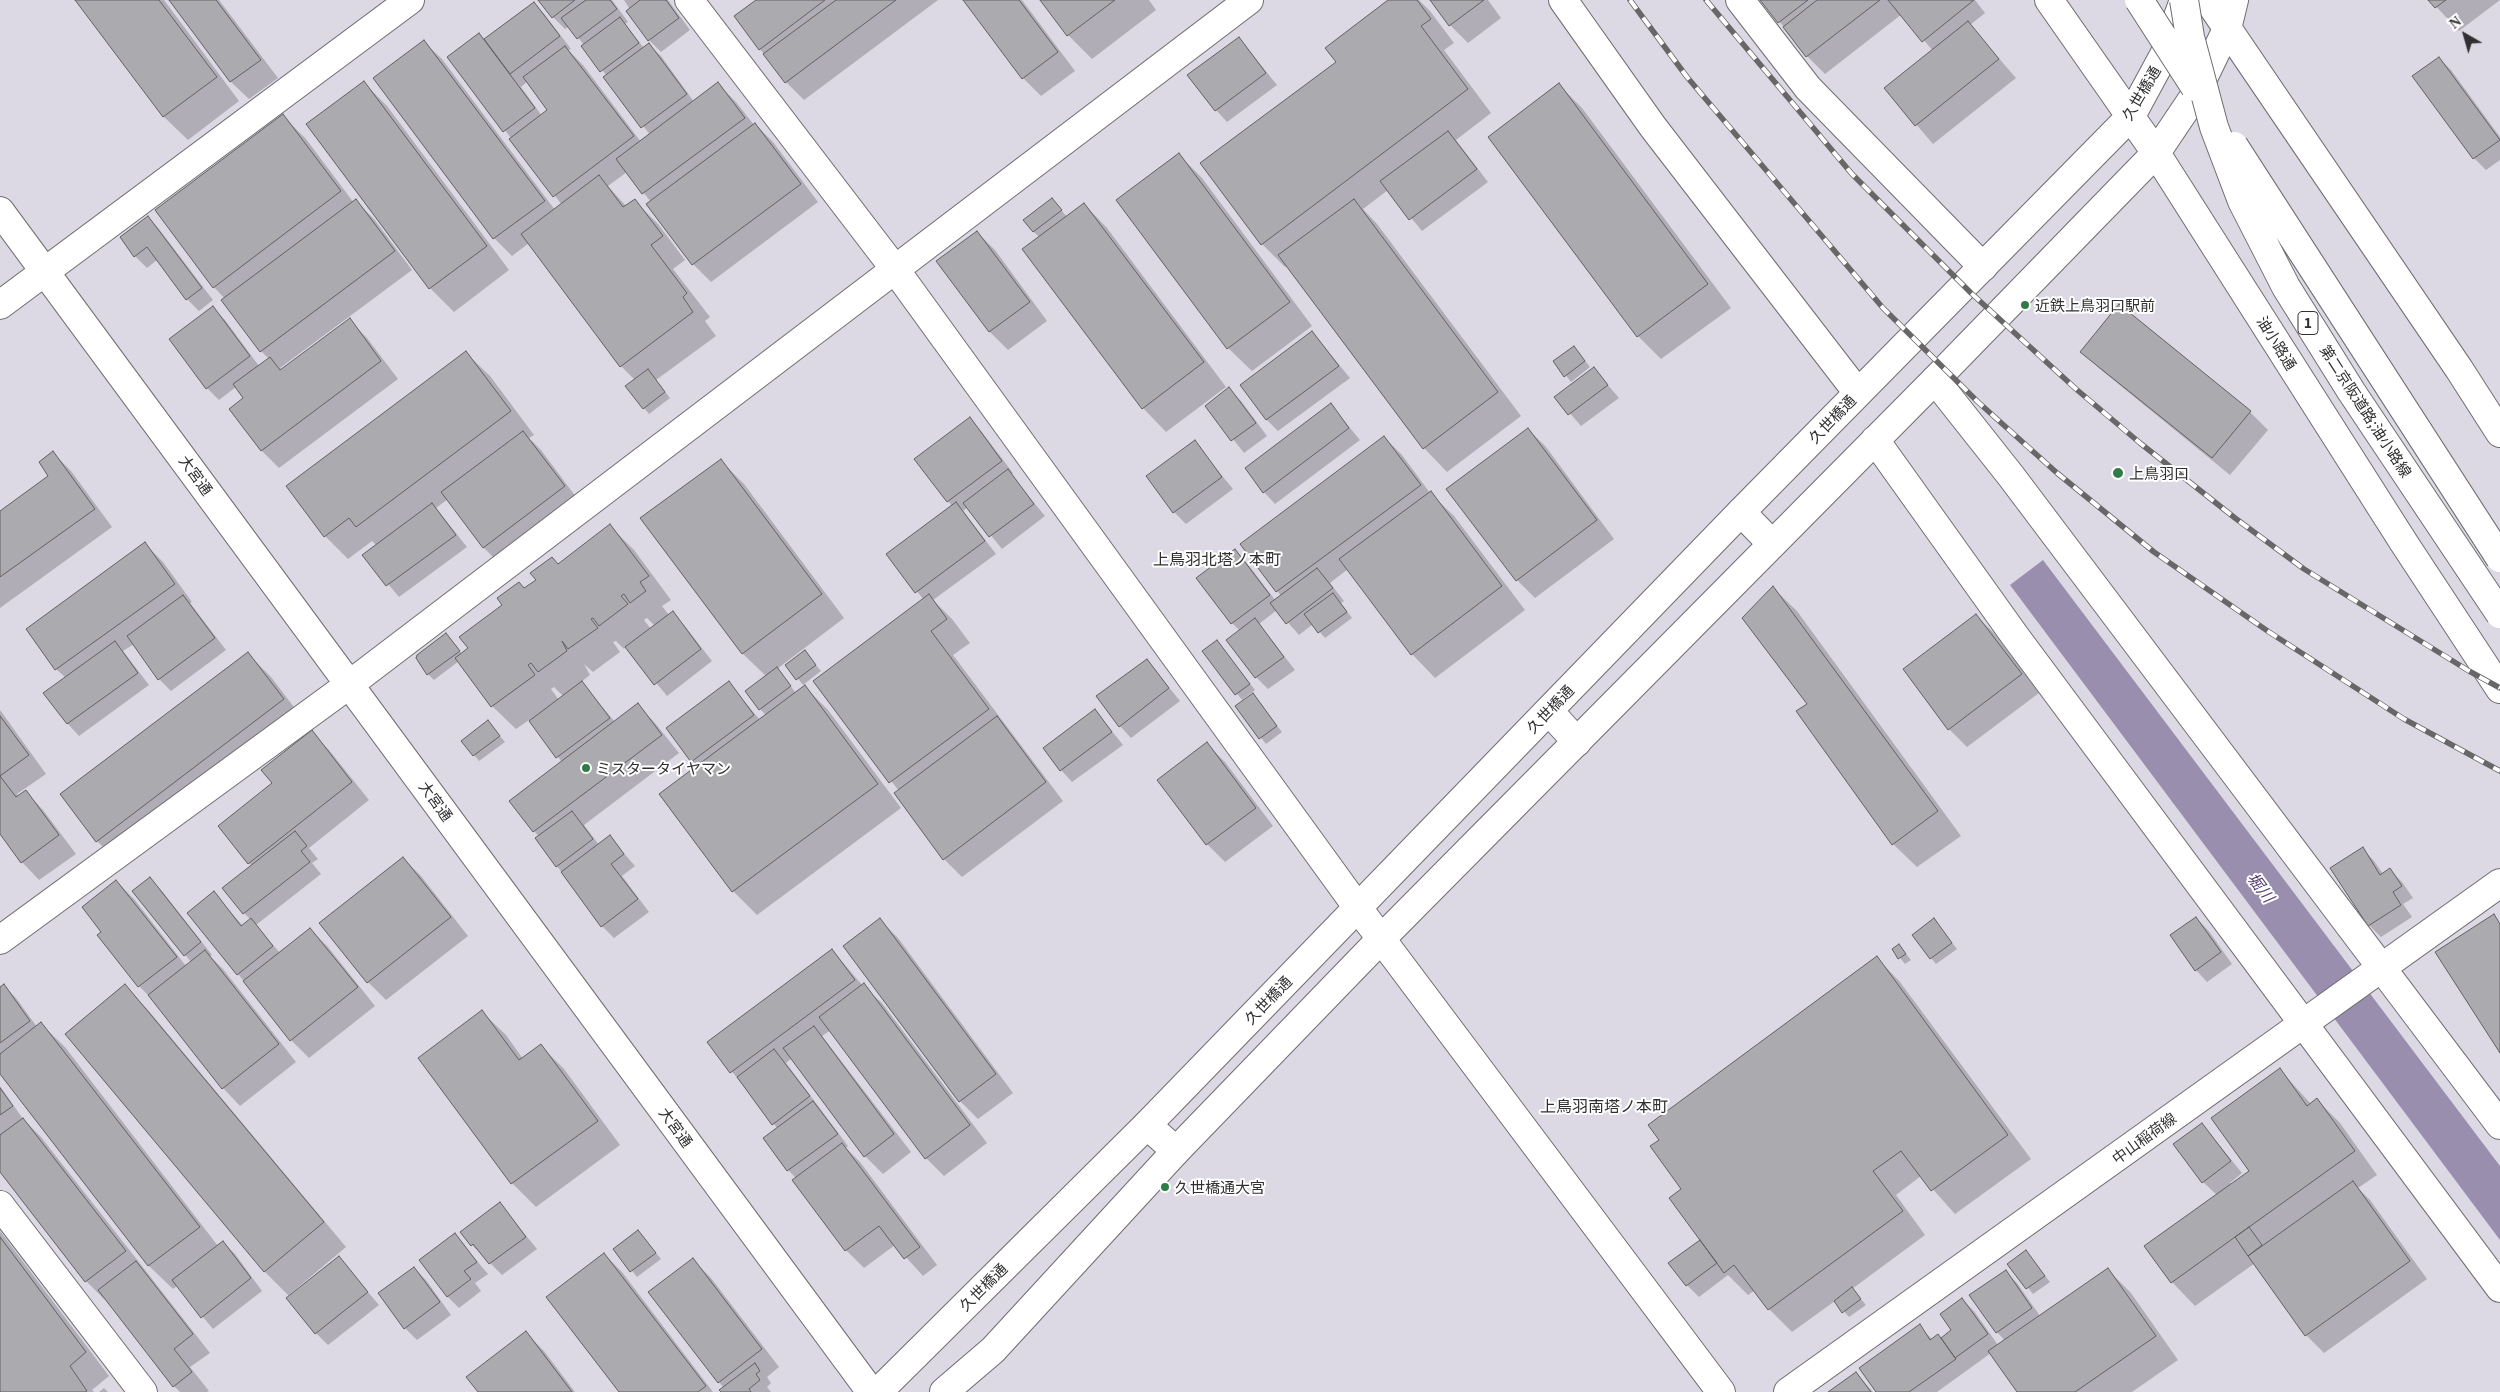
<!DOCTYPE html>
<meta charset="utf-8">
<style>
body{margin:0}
#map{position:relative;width:2500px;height:1392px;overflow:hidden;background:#e6e5e8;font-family:Georgia,serif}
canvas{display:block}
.north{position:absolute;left:2440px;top:10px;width:50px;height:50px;-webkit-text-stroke:4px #fff;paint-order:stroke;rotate:322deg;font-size:14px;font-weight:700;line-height:20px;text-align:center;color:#303031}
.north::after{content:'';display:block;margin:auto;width:18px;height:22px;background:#303031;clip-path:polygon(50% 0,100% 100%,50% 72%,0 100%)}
</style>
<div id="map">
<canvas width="2500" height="1392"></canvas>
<div class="north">N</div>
</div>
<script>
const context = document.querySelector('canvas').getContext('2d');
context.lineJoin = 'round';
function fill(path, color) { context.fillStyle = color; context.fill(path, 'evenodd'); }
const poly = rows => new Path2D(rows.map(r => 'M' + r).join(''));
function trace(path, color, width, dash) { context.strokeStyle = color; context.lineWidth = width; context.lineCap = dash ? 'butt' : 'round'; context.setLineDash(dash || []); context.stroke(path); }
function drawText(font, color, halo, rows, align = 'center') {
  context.font = font + ' Georgia,"Noto Sans JP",serif'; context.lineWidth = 4; context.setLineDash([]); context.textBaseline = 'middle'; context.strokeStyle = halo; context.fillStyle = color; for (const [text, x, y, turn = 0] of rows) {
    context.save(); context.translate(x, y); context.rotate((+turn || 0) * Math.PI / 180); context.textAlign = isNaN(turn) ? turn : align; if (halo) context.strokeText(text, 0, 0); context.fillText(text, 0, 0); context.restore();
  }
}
const built = poly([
 [0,0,2500,0,2500,1392,0,1392]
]);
const water = poly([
 [2043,560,2500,1166,2500,1240,2010,585]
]);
const shadow = poly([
 [77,0,164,0,239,101,188,140,164,117],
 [170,0,219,0,278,78,249,99,231,82],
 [540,0,612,0,628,22,625,24,644,48,649,45,661,56,694,102,718,84,736,102,754,125,755,124,773,142,818,202,711,282,693,264,651,202,627,172,608,186,626,206,634,200,658,224,685,260,673,269,710,317,705,321,716,336,656,380,670,398,649,414,644,408,635,380,621,366,529,243,512,256,494,238,424,42,442,59,555,210,562,205,449,57,479,35,485,40,534,3,545,15,571,49,568,50,583,65,641,142,650,135,584,45,569,26,565,29,553,17],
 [528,81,549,110,542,116,521,87],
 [624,0,668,0,690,30,661,52,649,40],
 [758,0,938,0,804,100,786,82,760,49],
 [964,0,1022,0,1075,71,1041,96,1023,78],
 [1041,0,1149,0,1156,10,1092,59,1068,35],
 [1391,0,1419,0,1430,11,1454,43,1444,50,1491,113,1456,140,1488,182,1422,231,1388,190,1363,209,1377,224,1521,416,1447,472,1424,448,1287,266,1285,267,1262,244,1338,62],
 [1431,0,1488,0,1501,18,1468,43,1450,25],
 [1762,0,1975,0,1985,13,1970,25,2016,78,1933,144,1885,88,1933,51,1902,14,1825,74,1807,56],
 [2430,0,2500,0,2459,31],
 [1239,38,1277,85,1227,122,1216,110],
 [2439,58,2451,70,2500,137,2500,160,2486,170,2474,158,2414,77],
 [363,82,387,106,509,270,454,312,430,288,308,124],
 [1559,85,1582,108,1731,308,1661,359,1638,336],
 [283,116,306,139,354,203,356,201,374,219,412,270,280,368,282,370,349,320,367,338,398,379,279,468,261,450,245,398,236,387,219,400,207,388,213,308,225,320,259,366,269,359,261,351,225,299,214,287],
 [1179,155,1202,178,1312,326,1252,371,1228,348],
 [1052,199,1067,217,1084,204,1107,228,1226,387,1166,432,1143,408,1039,237,1033,231],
 [148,217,159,229,213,300,199,311,187,299,157,260,147,268,135,256],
 [977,232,995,250,1047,321,1008,350,990,332,938,261],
 [1312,332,1350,378,1278,431,1266,419],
 [1574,347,1590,367,1571,382,1555,361],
 [2082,352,2250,412,2268,430,2230,475,2100,369],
 [466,353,490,376,534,435,529,438,541,450,582,505,501,565,483,547,448,499,436,508,467,547,399,597,364,555,377,546,372,541,348,559,325,536],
 [1594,369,1619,398,1581,426,1556,397],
 [1229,389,1241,401,1267,436,1244,453,1207,406],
 [1331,405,1360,440,1275,504,1264,492],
 [970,419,981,431,1013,473,1011,475,1045,516,1002,549,968,507,963,511,996,554,933,600,952,619,970,643,953,655,1063,801,962,877,944,859,899,791,814,681,923,599,888,554,952,506,948,501],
 [1528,429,1546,447,1614,539,1535,598,1517,580],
 [1384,437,1402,455,1430,493,1454,516,1525,610,1435,678,1412,654,1348,569,1330,583,1344,601,1341,603,1352,618,1325,638,1313,624,1299,635,1277,610,1259,624,1295,670,1268,689,1256,677,1228,640,1240,631,1232,623,1235,551,1247,563,1275,600,1281,596,1242,544],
 [1194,442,1233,489,1186,524,1174,512],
 [53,453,71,471,112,527,0,608,0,512,50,476],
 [720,460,744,484,844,618,777,669,796,693,805,687,828,710,901,808,757,915,733,891,661,795,698,767,692,761,729,683,760,720,767,716,760,709,766,676,742,653],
 [610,526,634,550,671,600,662,606,669,615,672,613,684,625,712,661,667,696,626,646,624,649,616,641,613,642,620,652,593,672,584,664,590,675,581,682,615,722,638,705,655,723,679,753,584,825,599,845,610,837,635,866,622,876,649,912,614,938,602,926,557,866,539,837,511,801,562,762,529,720,516,729,492,706,459,661,434,680,428,674,446,635,462,654,525,589],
 [647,618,655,626,651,629,644,620],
 [554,687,564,697,559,700,551,689],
 [145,544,163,562,192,602,190,603,226,650,171,691,159,679,134,644,123,651,149,685,79,736,68,724,45,693,66,678,56,669],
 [1773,588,1797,611,1961,836,1917,867,1893,844,1808,704],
 [1976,616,1994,633,2039,693,1967,747,1949,729],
 [1222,647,1255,690,1242,700,1204,651],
 [805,652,821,671,803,685,787,665],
 [248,654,271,677,306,723,121,865,97,841],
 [1147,660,1180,701,1131,738,1120,726],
 [1253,695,1282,732,1266,744,1237,707],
 [0,710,46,774,17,794,19,797,26,792,43,810,76,854,39,880,22,862,0,832],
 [1095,710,1123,745,1072,782,1061,770],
 [488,722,505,742,479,761,463,741],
 [311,732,329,750,369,800,309,848,318,859,312,863,321,874,256,925,280,953,310,929,328,947,375,1006,309,1058,291,1040,189,913,214,893,243,926,251,920,244,913,252,866,249,863,274,784],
 [1207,744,1225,762,1273,826,1225,862,1207,844],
 [2363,849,2374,861,2383,874,2390,870,2402,882,2413,898,2403,904,2412,917,2381,937,2369,925,2332,869],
 [403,858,421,876,468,936,386,1000,368,982],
 [150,879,162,891,212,955,210,956,223,969,296,1062,240,1106,223,1088,154,1001,139,986,103,932,116,881,134,899,186,966,191,962,134,891],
 [2196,918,2208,930,2232,964,2207,982,2196,970],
 [880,920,898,938,1013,1093,978,1119,960,1101],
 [1934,920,1957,949,1936,964,1931,958],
 [1899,945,1911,960,1905,964,1893,949],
 [832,950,863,986,882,1003,987,1143,944,1176,926,1158,831,1030,822,1036,911,1152,883,1174,865,1156,792,1058,786,1063,848,1146,846,1148,860,1162,937,1265,923,1276,895,1245,864,1268,846,1250,796,1178,788,1170,778,1129,709,1043],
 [1877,958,1900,982,2031,1159,1955,1214,1921,1176,1896,1195,1925,1235,1852,1289,1866,1305,1849,1317,1835,1301,1792,1332,1769,1309,1755,1290,1748,1295,1728,1275,1699,1297,1687,1285,1703,1245,1683,1189],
 [4,986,16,998,37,1027,41,1024,65,1047,218,1246,223,1242,235,1254,262,1291,213,1329,177,1286,173,1289,149,1266,0,1072,0,989],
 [125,986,148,1010,346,1247,289,1295,290,1296,339,1258,379,1305,328,1345,316,1333,290,1297,265,1272,67,1035],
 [482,1012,506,1035,523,1059,541,1046,564,1069,620,1145,536,1207,512,1183,420,1058],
 [2280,1070,2311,1104,2317,1100,2340,1123,2377,1175,2358,1188,2370,1200,2427,1279,2324,1353,2306,1335,2255,1263,2195,1306,2172,1282,2217,1195,2203,1182,2175,1144,2202,1124,2242,1173,2230,1183,2231,1185,2250,1171],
 [0,1086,23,1119,41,1137,210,1353,190,1367,209,1391,207,1392,180,1392,174,1386,106,1298,104,1299,86,1281,0,1170],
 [500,1204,537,1249,502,1275,472,1245],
 [0,1231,109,1376,92,1390,94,1392,0,1392],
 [638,1231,661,1259,637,1277,615,1249],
 [455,1235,488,1274,475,1283,481,1291,459,1308,447,1296],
 [2026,1252,2050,1282,2033,1294,2009,1264],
 [604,1254,622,1272,713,1392,620,1392],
 [693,1260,711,1278,779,1367,767,1377,771,1383,767,1387,771,1392,722,1392,724,1388,719,1382],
 [414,1268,426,1280,451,1315,417,1340,405,1328,380,1294],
 [2108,1270,2131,1293,2178,1360,2132,1392,2018,1392,1991,1353,1937,1392,1878,1392,1919,1326,1933,1340,1941,1339,1953,1330,1962,1299,1974,1311,1998,1345,2005,1341,1997,1332,2005,1271,2017,1283,2040,1316],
 [526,1333,544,1351,575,1392,479,1392],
 [1856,1373,1873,1392,1830,1392],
 [104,1388,108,1392,99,1392]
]);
const building = poly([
 [75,0,159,0,217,77,163,117,75,0],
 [169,0,216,0,261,60,230,82,169,0],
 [538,0,575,0,552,18,538,0],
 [586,0,610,0,617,9,577,39,561,18,586,0],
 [640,0,666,0,679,18,648,41,626,11,640,0],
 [756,0,825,0,759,50,734,16,756,0],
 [836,0,896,0,785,83,763,54,836,0],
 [963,0,1019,0,1058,52,1022,79,963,0],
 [1040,0,1115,0,1067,36,1040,0],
 [1388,0,1417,0,1431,19,1421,26,1468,89,1261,245,1200,163,1336,62,1325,48,1388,0],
 [1430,0,1484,0,1449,26,1430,0],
 [1760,0,1808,0,1778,23,1760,0],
 [1817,0,1880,0,1806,57,1783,27,1817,0],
 [1888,0,1974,0,1922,42,1888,0],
 [2428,0,2446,0,2435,8,2428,0],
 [534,2,560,36,510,74,484,39,534,2],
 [620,17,639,43,600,72,581,46,620,17],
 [1968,21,1999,59,1915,126,1884,88,1968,21],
 [479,33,535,108,503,132,447,57,479,33],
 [1239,37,1266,73,1215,111,1187,75,1239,37],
 [424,40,545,201,493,239,373,78,424,40],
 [649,43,687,94,641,128,603,77,649,43],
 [565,46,634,136,553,197,509,139,547,110,523,77,565,46],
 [2439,57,2500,140,2473,159,2412,76,2439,57],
 [364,81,487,246,429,289,306,124,364,81],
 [718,82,745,118,642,194,616,159,718,82],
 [1559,83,1708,284,1637,337,1488,137,1559,83],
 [283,114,341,191,213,288,155,210,283,114],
 [755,123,801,184,692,265,646,204,755,123],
 [1448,131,1477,169,1409,220,1380,181,1448,131],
 [1179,153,1290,302,1227,349,1116,200,1179,153],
 [599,175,623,207,635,199,663,236,651,245,687,293,683,297,693,312,620,367,521,234,599,175],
 [1052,198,1062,210,1033,232,1023,220,1052,198],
 [356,199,395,251,260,352,221,300,356,199],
 [1354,199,1498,392,1423,449,1278,255,1354,199],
 [1084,203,1204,362,1142,409,1022,249,1084,203],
 [148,216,202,288,186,300,147,247,134,257,120,237,148,216],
 [977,231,1030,302,989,332,936,261,977,231],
 [2119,304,2251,411,2212,458,2080,352,2119,304],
 [213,306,250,356,206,389,169,339,213,306],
 [350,318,381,361,261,451,229,409,243,398,233,384,270,357,280,370,350,318],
 [1312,331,1339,366,1266,420,1240,385,1312,331],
 [1574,346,1585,361,1564,377,1553,361,1574,346],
 [466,351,511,411,356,527,349,518,324,537,286,486,466,351],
 [1594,367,1608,385,1568,415,1554,397,1594,367],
 [648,369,665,392,643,409,625,386,648,369],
 [1229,387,1256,423,1231,441,1205,406,1229,387],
 [1331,403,1349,428,1263,493,1245,468,1331,403],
 [970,417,1002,461,947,502,914,459,970,417],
 [1528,428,1597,520,1516,581,1446,489,1528,428],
 [523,431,565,486,483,548,441,492,523,431],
 [1384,436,1421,485,1276,592,1240,544,1384,436],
 [1195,440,1222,477,1173,513,1146,476,1195,440],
 [53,451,95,509,0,577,0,511,48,476,39,462,53,451],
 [721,459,822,594,742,654,640,518,721,459],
 [1008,469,1034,504,989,537,963,503,1008,469],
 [1431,491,1502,586,1411,655,1339,559,1431,491],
 [956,502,985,541,915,593,886,554,956,502],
 [432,503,456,535,386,586,362,555,432,503],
 [610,524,649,576,640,582,646,591,630,603,624,594,621,596,628,604,599,626,593,618,591,619,598,628,568,649,562,641,567,651,538,672,531,663,528,665,535,675,491,707,455,658,468,648,459,637,502,605,497,598,519,582,524,588,536,580,530,573,552,557,558,564,610,524],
 [145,542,175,584,55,670,26,629,145,542],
 [1235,549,1270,595,1231,624,1196,578,1235,549],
 [1317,568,1333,588,1286,624,1270,603,1317,568],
 [1773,586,1938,811,1892,845,1796,711,1807,704,1742,618,1773,586],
 [1333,593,1347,612,1318,633,1304,614,1333,593],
 [929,594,947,619,931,631,989,709,889,783,813,681,929,594],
 [183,595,215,638,158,680,127,636,183,595],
 [673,611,701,649,654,685,625,647,673,611],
 [1976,614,2022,674,1948,730,1903,669,1976,614],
 [1255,618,1284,657,1255,678,1226,640,1255,618],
 [446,633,460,651,427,675,416,658,417,655,446,633],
 [1217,640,1250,684,1235,695,1202,651,1217,640],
 [115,641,138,673,67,724,43,693,115,641],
 [805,650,816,665,796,680,785,665,805,650],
 [248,652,284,699,96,842,60,794,248,652],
 [1147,659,1169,688,1119,727,1096,696,1147,659],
 [777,667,791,686,759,710,745,691,777,667],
 [582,681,610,718,556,758,529,721,582,681],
 [729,681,754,715,691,762,666,728,729,681],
 [805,685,878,784,732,892,659,794,805,685],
 [1253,693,1277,726,1259,739,1235,706,1253,693],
 [638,703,662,735,533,832,509,801,638,703],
 [1095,709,1112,732,1060,771,1043,748,1095,709],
 [0,716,29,755,0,776,16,797,26,790,59,835,21,863,0,834,0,716],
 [997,716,1046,782,943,860,894,793,997,716],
 [488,720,500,736,473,756,461,741,488,720],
 [312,730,352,782,248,864,218,826,272,783,261,770,312,730],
 [1207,742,1256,808,1206,845,1157,780,1207,742],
 [572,811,593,839,556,867,535,838,572,811],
 [295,831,307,846,301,851,310,862,243,914,222,888,295,831],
 [610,835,624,854,611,864,638,899,601,927,561,872,610,835],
 [2363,847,2380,875,2390,868,2402,886,2393,892,2401,905,2368,926,2330,868,2363,847],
 [403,857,451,917,367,983,319,923,403,857],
 [150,877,201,942,184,956,132,891,150,877],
 [116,880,177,957,138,987,97,935,101,932,82,907,116,880],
 [214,891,241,926,251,918,273,946,237,975,187,913,214,891],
 [2494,914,2500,924,2500,1053,2435,952,2494,914],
 [2196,917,2221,952,2195,971,2170,935,2196,917],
 [880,918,996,1074,959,1102,843,946,880,918],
 [1934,918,1952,943,1930,959,1912,935,1934,918],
 [310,928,358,987,290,1041,243,981,310,928],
 [1899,944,1906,954,1898,959,1892,949,1899,944],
 [832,949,855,980,730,1073,707,1042,832,949],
 [205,950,279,1044,222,1089,148,995,205,950],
 [1877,956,2008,1135,1931,1191,1901,1151,1873,1171,1903,1211,1768,1310,1734,1265,1724,1273,1669,1198,1681,1189,1650,1146,1659,1140,1648,1125,1877,956],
 [864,983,970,1125,925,1159,819,1017,864,983],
 [4,984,30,1021,0,1043,0,987,4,984],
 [125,984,324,1222,264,1272,65,1034,125,984],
 [482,1010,519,1060,541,1044,598,1121,511,1184,418,1058,482,1010],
 [41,1022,200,1227,148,1266,0,1074,0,1054,41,1022],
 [814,1026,894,1134,864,1157,783,1048,814,1026],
 [774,1049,810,1096,772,1125,737,1077,774,1049],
 [2280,1068,2307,1106,2317,1098,2355,1151,2171,1283,2144,1246,2249,1171,2211,1118,2280,1068],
 [0,1088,13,1106,0,1115,0,1088],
 [813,1101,838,1134,787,1171,763,1138,813,1101],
 [23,1118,126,1251,85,1282,0,1172,0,1135,23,1118],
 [2202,1123,2231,1161,2202,1183,2173,1144,2202,1123],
 [842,1143,920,1247,904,1259,879,1226,845,1251,792,1180,842,1143],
 [2353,1181,2410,1261,2305,1336,2248,1256,2353,1181],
 [500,1202,526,1237,489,1264,473,1244,471,1246,460,1232,500,1202],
 [2249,1227,2262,1245,2248,1256,2235,1237,2249,1227],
 [638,1230,656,1253,630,1272,613,1249,638,1230],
 [455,1233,477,1262,464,1271,471,1279,447,1297,419,1260,455,1233],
 [0,1237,86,1352,70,1366,87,1391,85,1392,0,1392,0,1237],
 [1700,1240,1717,1263,1686,1286,1668,1263,1700,1240],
 [223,1241,251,1278,201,1318,172,1280,223,1241],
 [2026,1250,2045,1276,2026,1289,2007,1264,2026,1250],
 [604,1253,706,1386,698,1392,619,1392,546,1297,604,1253],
 [339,1256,368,1292,315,1334,286,1298,339,1256],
 [693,1258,762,1349,718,1383,648,1292,693,1258],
 [136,1261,193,1334,174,1349,192,1372,173,1387,98,1290,136,1261],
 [414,1267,440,1302,404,1329,378,1293,414,1267],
 [2108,1268,2156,1336,2075,1392,2017,1392,1988,1351,2108,1268],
 [2006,1270,2032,1308,1996,1333,1969,1295,2006,1270],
 [1852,1287,1861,1299,1842,1313,1834,1301,1852,1287],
 [1962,1298,1988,1334,1955,1358,1941,1338,1951,1330,1940,1314,1962,1298],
 [1920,1324,1930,1340,1938,1334,1956,1359,1909,1392,1876,1392,1859,1368,1920,1324],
 [526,1331,572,1392,478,1392,466,1377,526,1331],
 [755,1363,760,1371,756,1374,760,1380,749,1389,751,1392,721,1392,719,1390,755,1363],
 [1856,1372,1871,1392,1828,1392,1856,1372]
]);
const minor = poly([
 [689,0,894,268,1358,908,1721,1392],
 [1740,0,1808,88,1983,267],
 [0,305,410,0],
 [1935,380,2011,476,2500,1125],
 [1741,512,1772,544],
 [1549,711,1577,742],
 [0,940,350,684,1249,0],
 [1147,1125,1176,1151],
 [0,1205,143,1392]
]);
const tertiary = poly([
 [1563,0,1653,127,1858,393],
 [2049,0,2156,153,2404,543,2500,689],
 [2208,0,2459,369,2500,433],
 [0,211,871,1392],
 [1875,440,2015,636,2500,1288],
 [878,1392,1147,1125,1741,512,2131,116,2164,55,2184,0],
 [944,1392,993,1350,1176,1151,1382,938,1935,380,2156,153,2195,95,2227,29,2234,0]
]);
const secondary = poly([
 [1788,1392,2500,883]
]);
const rail = poly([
 [1630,0,1687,77,1883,308,1978,402,2057,473,2154,552,2269,632,2404,719,2500,771],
 [1706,0,1852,174,1971,293,2076,389,2140,443,2235,518,2304,569,2469,671,2500,688]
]);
const motorwayBridge = poly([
 [2139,0,2195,87],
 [2184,0,2190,37,2214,127,2242,201,2286,287,2351,391,2500,614],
 [2234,146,2500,558]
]);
const markers = [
 [2025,305,5,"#317b48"],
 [2118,473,6,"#317b48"],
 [586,768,5,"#317b48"],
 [1165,1187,5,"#317b48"]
];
const shields = [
 [2308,323,20]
];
const shieldNames = [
 ["1",2308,323]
];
const streetNames = [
 ["久世橋通",2141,93,-59],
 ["油小路通",2277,343,58],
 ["第二京阪道路;油小路線",2366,411,57],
 ["久世橋通",1832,419,-46],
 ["大宮通",196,475,54],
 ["久世橋通",1550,709,-46],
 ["大宮通",436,801,54],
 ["久世橋通",1268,1000,-46],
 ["大宮通",676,1127,54],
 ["中山稲荷線",2144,1138,-36],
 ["久世橋通",983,1287,-45]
];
const poiNames = [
 ["近鉄上鳥羽口駅前",2035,305],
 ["上鳥羽口",2129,473],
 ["ミスタータイヤマン",596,768],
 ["久世橋通大宮",1175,1187]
];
const neighbourhoodNames = [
 ["上鳥羽北塔ノ本町",1217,559],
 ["上鳥羽南塔ノ本町",1604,1106]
];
const waterNames = [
 ["堀川",2261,887,53]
];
fill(built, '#ddd9e4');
fill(water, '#9a8eaf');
fill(shadow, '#0003');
fill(building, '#abaaae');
trace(building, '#626164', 1);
trace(minor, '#6e6d70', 30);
trace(tertiary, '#6e6d70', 30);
trace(secondary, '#6e6d70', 30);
trace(minor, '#fff', 28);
trace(tertiary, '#fff', 28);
trace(secondary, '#fff', 28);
trace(rail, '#676768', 5.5);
trace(rail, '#fff', 4, [11]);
trace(motorwayBridge, '#6e6d70', 30, []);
trace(motorwayBridge, '#fff', 28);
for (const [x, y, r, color] of markers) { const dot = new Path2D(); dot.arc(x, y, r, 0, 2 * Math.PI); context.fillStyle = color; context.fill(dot); trace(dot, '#fff', 2); }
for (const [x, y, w] of shields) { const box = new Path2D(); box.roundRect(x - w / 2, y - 11.5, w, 23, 4); context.fillStyle = '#fff'; context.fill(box); trace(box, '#303031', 1); }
drawText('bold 14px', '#303031', null, shieldNames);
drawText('15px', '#303031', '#fff', streetNames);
drawText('15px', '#303031', '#fff', poiNames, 'left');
drawText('16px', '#303031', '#fff', neighbourhoodNames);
drawText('italic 16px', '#554272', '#fff', waterNames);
</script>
